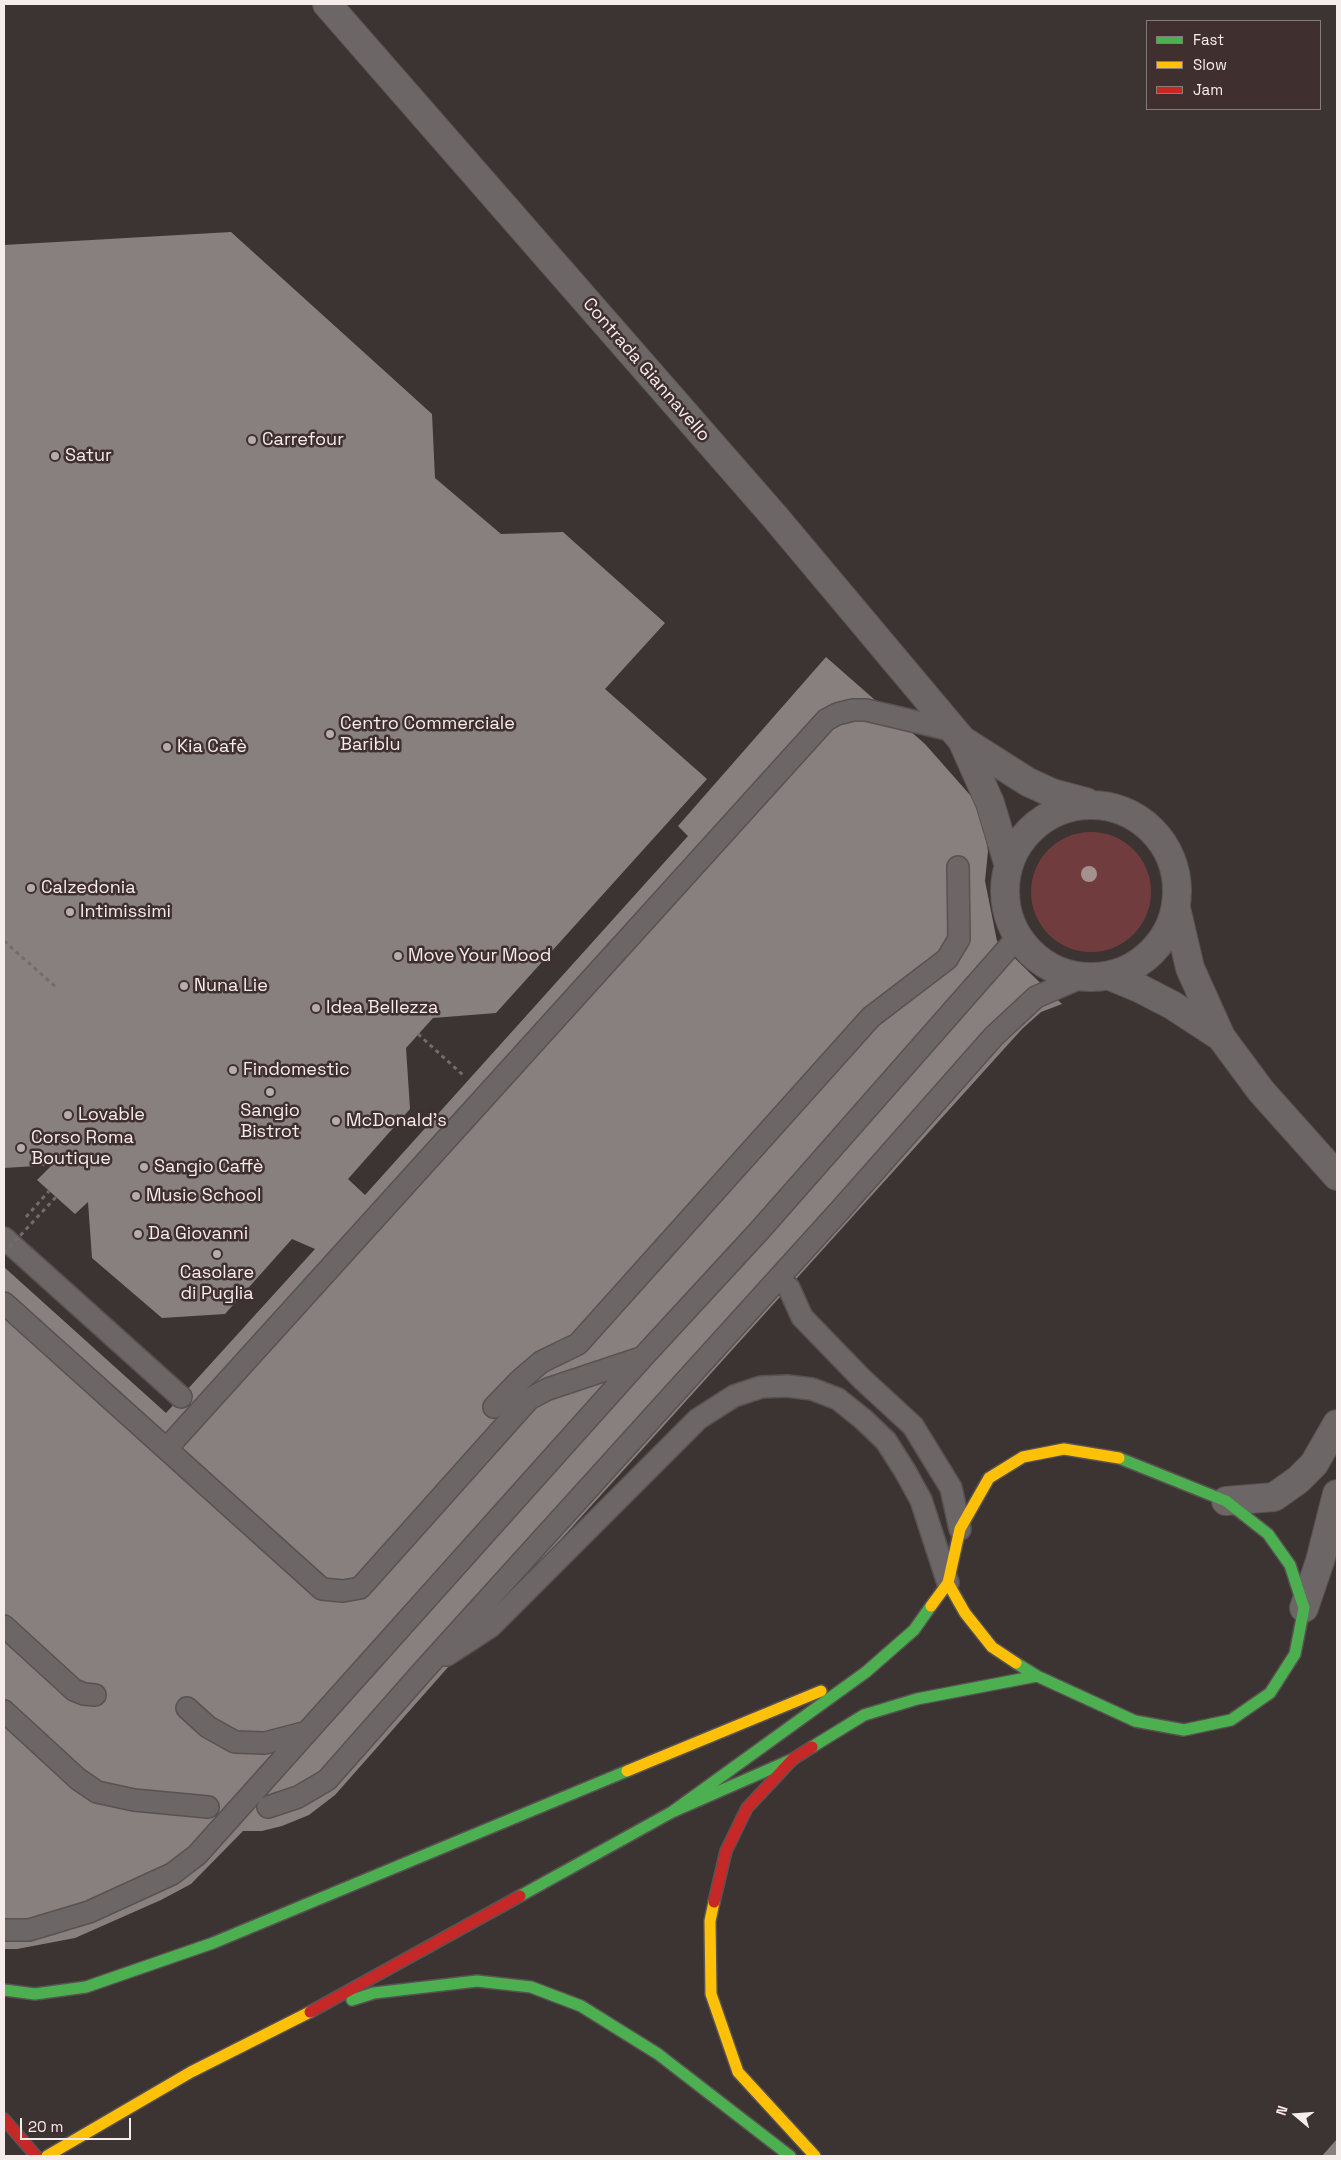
<!DOCTYPE html>
<meta charset="utf-8">
<style>
body{margin:0}
#map{position:relative;width:1341px;height:2160px;overflow:hidden;background:#3c3432;font-family:"Space Grotesk",sans-serif}
canvas{display:block}
.frame{position:absolute;inset:0;border:5px solid #f7ecec;pointer-events:none}
.legend{position:absolute;left:1146px;top:20px;width:175px;height:90px;box-sizing:border-box;background:#3f302f;border:1px solid #897b7b;margin:0;padding:6px 9px;list-style:none;font-size:15px;color:#f7ecec}
.legend li{display:flex;align-items:center;gap:10px;height:25px}
.legend b{width:25px;border:1px solid #897b7b}
.north{position:absolute;left:1271px;top:2090px;width:50px;height:50px;-webkit-text-stroke:4px #3f302f;paint-order:stroke;rotate:288deg;font-size:14px;font-weight:700;line-height:20px;text-align:center;color:#f7ecec}
.north::after{content:'';display:block;margin:auto;width:18px;height:22px;background:#f7ecec;clip-path:polygon(50% 0,100% 100%,50% 72%,0 100%)}
.scale{position:absolute;left:20px;top:2118px;width:111px;height:22px;box-sizing:border-box;border:2px solid #f7ecec;border-top:0;padding-left:6px;font-size:15px;line-height:18px;white-space:nowrap;color:#f7ecec;-webkit-text-stroke:4px #3f302f;paint-order:stroke}
</style>
<div id="map">
<canvas width="1341" height="2160"></canvas>
<div class="frame"></div>
<ul class="legend">
<li><b style="height:6px;background:#4caf50"></b>Fast</li>
<li><b style="height:6px;background:#ffc107"></b>Slow</li>
<li><b style="height:6px;background:#c62828"></b>Jam</li>
</ul>
<div class="north">N</div>
<div class="scale">20 m</div>
</div>
<script>
const context = document.querySelector('canvas').getContext('2d');
context.lineJoin = 'round';
function fill(path, color) { context.fillStyle = color; context.fill(path, 'evenodd'); }
const poly = rows => new Path2D(rows.map(r => 'M' + r).join(''));
function trace(path, color, width, dash) { context.strokeStyle = color; context.lineWidth = width; context.lineCap = dash ? 'butt' : 'round'; context.setLineDash(dash || []); context.stroke(path); }
function drawText(font, color, halo, rows, align = 'center') {
  context.font = font + ' "Space Grotesk",sans-serif'; context.lineWidth = 5; context.setLineDash([]); context.textBaseline = 'middle'; context.strokeStyle = halo; context.fillStyle = color; for (const [text, x, y, turn = 0] of rows) {
    context.save(); context.translate(x, y); context.rotate((+turn || 0) * Math.PI / 180); context.textAlign = isNaN(turn) ? turn : align; if (halo) context.strokeText(text, 0, 0); context.fillText(text, 0, 0); context.restore();
  }
}
const green = poly([
 '1031 892a60 60 0 1 1 120 0a60 60 0 1 1-120 0Z'
]);
const building = poly([
 [231,232,432,414,435,478,501,534,563,532,665,623,605,689,707,779,496,1013,433,1018,406,1048,410,1109,348,1179,365,1195,688,836,678,826,826,657,925,744,978,804,983,822,988,851,985,881,997,941,1062,1004,1041,1012,1022,1029,564,1536,335,1795,309,1815,282,1826,262,1831,243,1831,191,1884,161,1900,75,1938,17,1949,4,1949,4,1267,166,1413,315,1249,292,1239,225,1314,162,1318,92,1258,88,1202,75,1214,37,1180,52,1165,4,1168,4,245],
 [1337,2139,1337,2156,1322,2156]
]);
const path = poly([
 [4,941,57,988],
 [418,1034,464,1076],
 [26,1217,49,1191]
]);
const lane = poly([
 [4,1238,181,1397],
 [789,1288,802,1317,862,1379,913,1426,951,1488,960,1529],
 [4,1303,322,1589,343,1591,360,1588,529,1399,548,1389,641,1358],
 [494,1407,519,1381,541,1362,578,1344,871,1017,947,959,959,939,958,867],
 [167,1448,826,720,837,714,853,710,866,710,955,731],
 [4,1626,74,1690,84,1694,95,1695],
 [447,1655,490,1627,698,1419,734,1396,761,1387,787,1386,812,1389,838,1399,863,1419,886,1441,905,1471,921,1500,948,1583],
 [187,1708,208,1727,235,1742,265,1743,307,1732],
 [4,1711,78,1779,97,1792,134,1800,208,1807],
 [268,1807,298,1797,327,1780,424,1670,842,1208,994,1036,1036,997,1080,978],
 [4,1930,29,1930,89,1912,172,1874,197,1855,642,1358,760,1230,1017,938]
]);
const street = poly([
 [327,4,775,517,962,740,990,803,1008,863],
 [962,740,1028,782,1052,793,1086,802],
 '1005 891a86 86 0 1 1 172 0a86 86 0 1 1-172 0Z',
 [1176,908,1190,968,1221,1037,1261,1091,1337,1176],
 [1110,976,1139,988,1172,1005,1221,1037],
 [1226,1501,1274,1497,1298,1480,1314,1464,1337,1424],
 [1304,1608,1320,1561,1337,1494]
]);
const fast = poly([
 [1016,1663,1037,1676,1135,1721,1184,1730,1231,1720,1270,1693,1295,1654,1304,1608,1290,1565,1268,1534,1226,1501,1119,1458],
 [812,1747,864,1715,917,1699,1037,1676],
 [672,1812,866,1672,914,1630,931,1606],
 [520,1896,672,1812,793,1759],
 [4,1990,35,1994,86,1987,213,1943,627,1771],
 [352,2000,374,1993,477,1981,531,1987,581,2006,658,2054,790,2156]
]);
const slow = poly([
 [948,1583,965,1613,992,1647,1016,1663],
 [931,1606,948,1583,960,1529,989,1478,1023,1457,1064,1449,1119,1458],
 [627,1771,821,1691],
 [714,1902,710,1921,711,1994,738,2072,815,2156],
 [47,2156,191,2072,310,2012]
]);
const jam = poly([
 [714,1902,726,1851,747,1808,793,1759,812,1747],
 [310,2012,520,1896],
 [4,2119,36,2156]
]);
const pathBridge = poly([
 [4,1253,56,1197]
]);
const trees = [
 [1089,874]
];
const markers = [
 [252,440,5,"#b6acab"],
 [55,456,5,"#b6acab"],
 [330,734,5,"#b6acab"],
 [167,747,5,"#b6acab"],
 [31,888,5,"#b6acab"],
 [70,912,5,"#b6acab"],
 [398,956,5,"#b6acab"],
 [184,986,5,"#b6acab"],
 [316,1008,5,"#b6acab"],
 [233,1070,5,"#b6acab"],
 [270,1092,5,"#b6acab"],
 [68,1115,5,"#b6acab"],
 [336,1121,5,"#b6acab"],
 [21,1148,5,"#b6acab"],
 [144,1167,5,"#b6acab"],
 [136,1196,5,"#b6acab"],
 [138,1234,5,"#b6acab"],
 [217,1254,5,"#b6acab"]
];
const streetNames = [
 ["Contrada Giannavello",646,370,49]
];
const poiNames = [
 ["Carrefour",262,440],
 ["Satur",65,456],
 ["Centro Commerciale",340,724],
 ["Bariblu",340,745],
 ["Kia Cafè",177,747],
 ["Calzedonia",41,888],
 ["Intimissimi",80,912],
 ["Move Your Mood",408,956],
 ["Nuna Lie",194,986],
 ["Idea Bellezza",326,1008],
 ["Findomestic",243,1070],
 ["Sangio",270,1111,"center"],
 ["Bistrot",270,1132,"center"],
 ["Lovable",78,1115],
 ["McDonald's",346,1121],
 ["Corso Roma",31,1138],
 ["Boutique",31,1159],
 ["Sangio Caffè",154,1167],
 ["Music School",146,1196],
 ["Da Giovanni",148,1234],
 ["Casolare",217,1273,"center"],
 ["di Puglia",217,1294,"center"]
];
fill(green, '#713c3d');
fill(building, '#87807f');
trace(lane, '#595252', 24);
trace(street, '#595252', 30);
trace(fast, '#595252', 14);
trace(slow, '#595252', 14);
trace(jam, '#595252', 14);
trace(path, '#726c6c', 3, [4, 4]);
trace(lane, '#6c6666', 21);
trace(street, '#6c6666', 28);
trace(fast, '#4caf50', 11);
trace(slow, '#ffc107', 11);
trace(jam, '#c62828', 11);
trace(pathBridge, '#726c6c', 3, [4, 4]);
context.fillStyle = '#a3908f';
for (const [x, y] of trees) { context.beginPath(); context.arc(x, y, 8, 0, 2 * Math.PI); context.fill(); }
for (const [x, y, r, color] of markers) { const dot = new Path2D(); dot.arc(x, y, r, 0, 2 * Math.PI); context.fillStyle = color; context.fill(dot); trace(dot, '#3f302f', 2); }
drawText('18px', '#f7ecec', '#3f302f', streetNames);
drawText('18px', '#f7ecec', '#3f302f', poiNames, 'left');
</script>
